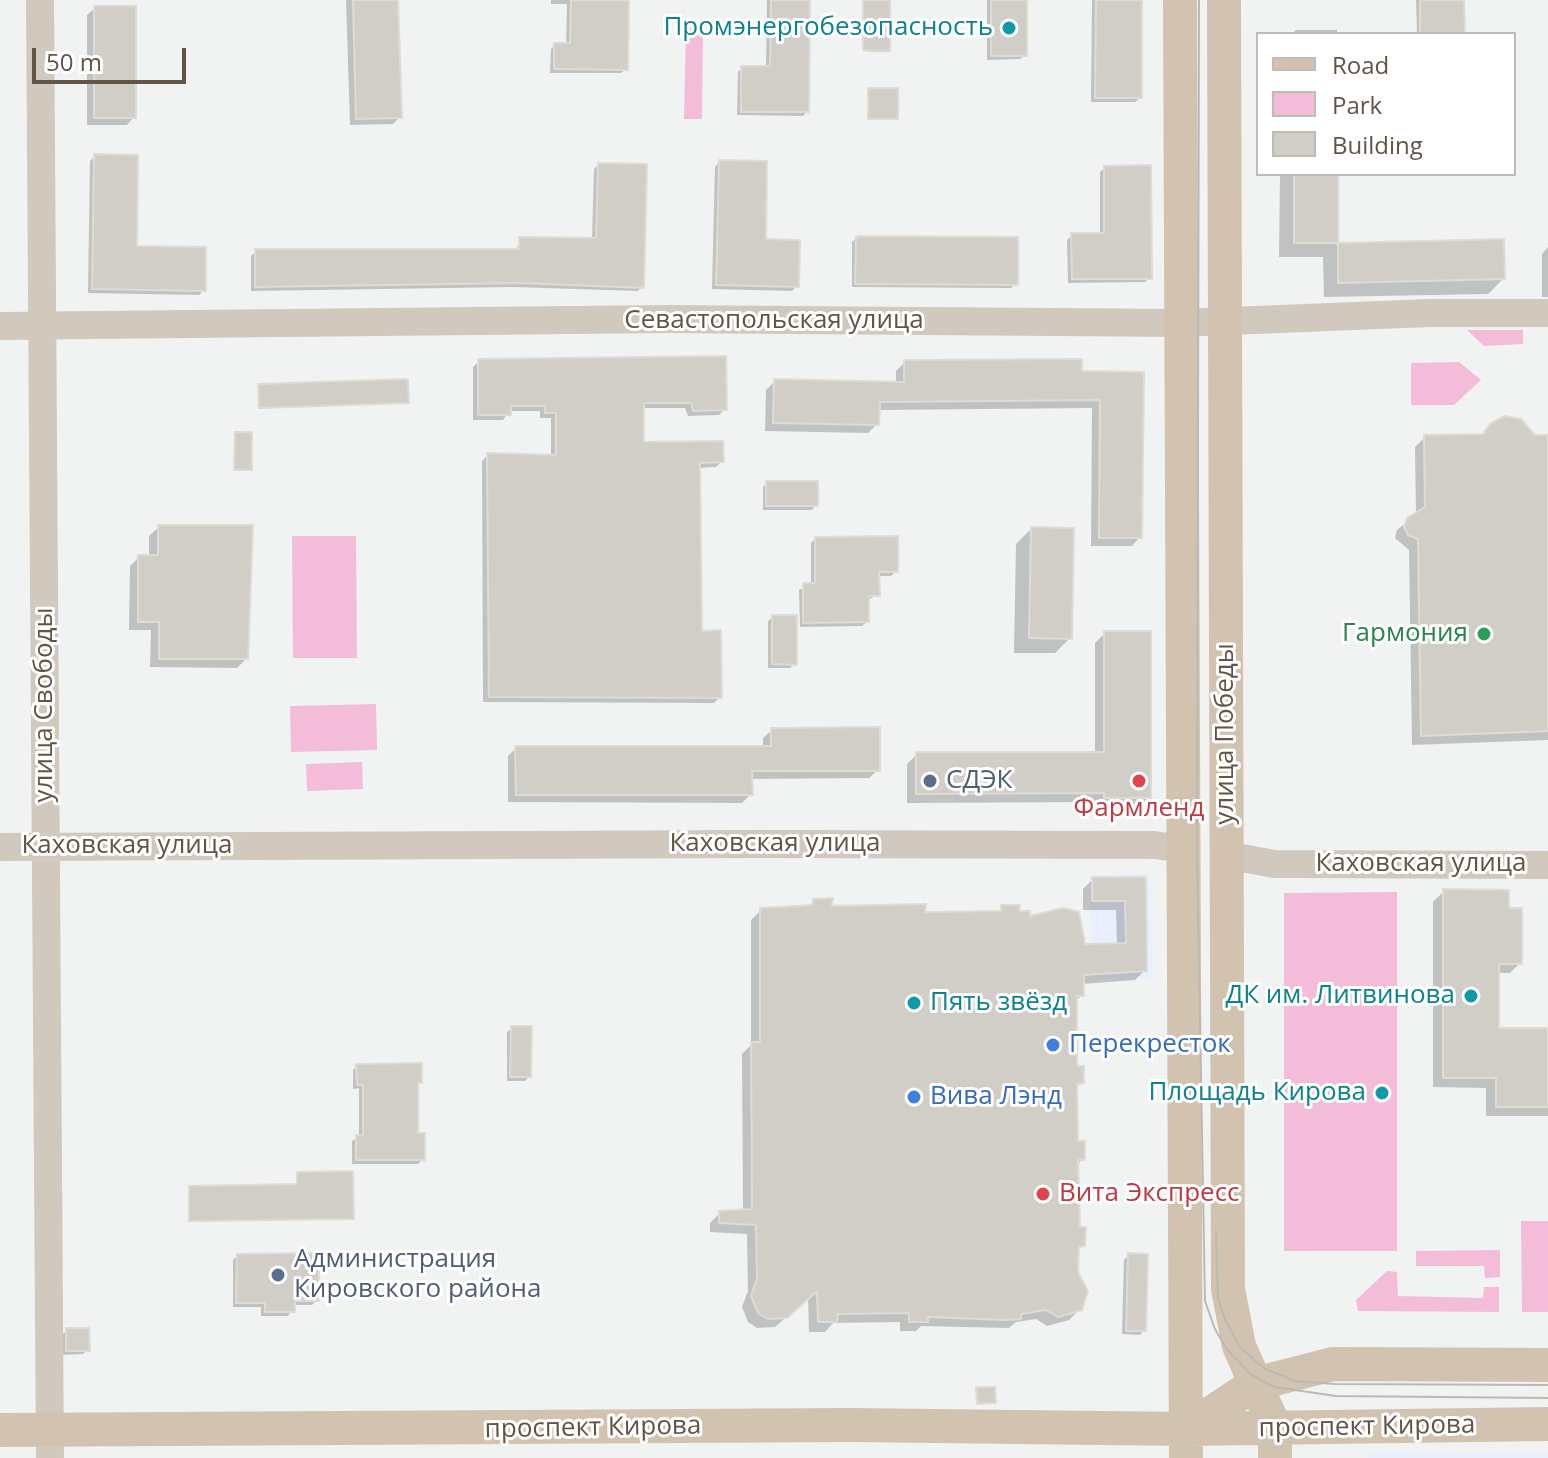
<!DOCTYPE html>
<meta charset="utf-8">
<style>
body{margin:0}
#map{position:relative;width:1548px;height:1458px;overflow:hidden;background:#f1f3f3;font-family:"Open Sans",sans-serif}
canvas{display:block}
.legend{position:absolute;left:1256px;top:32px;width:260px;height:144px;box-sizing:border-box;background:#fff;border:2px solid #bfbbb5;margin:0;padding:10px 14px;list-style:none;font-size:24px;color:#605547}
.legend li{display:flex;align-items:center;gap:16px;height:40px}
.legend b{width:40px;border:2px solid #bfbbb5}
.scale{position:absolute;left:32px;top:48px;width:154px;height:36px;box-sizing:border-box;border:4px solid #605547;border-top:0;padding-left:10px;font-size:24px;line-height:28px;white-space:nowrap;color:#605547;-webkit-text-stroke:6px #fff;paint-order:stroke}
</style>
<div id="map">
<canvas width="1548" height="1458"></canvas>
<ul class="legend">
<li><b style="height:10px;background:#d1c3af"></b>Road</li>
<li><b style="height:22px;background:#f3bdda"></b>Park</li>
<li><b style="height:22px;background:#d1cec7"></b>Building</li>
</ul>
<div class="scale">50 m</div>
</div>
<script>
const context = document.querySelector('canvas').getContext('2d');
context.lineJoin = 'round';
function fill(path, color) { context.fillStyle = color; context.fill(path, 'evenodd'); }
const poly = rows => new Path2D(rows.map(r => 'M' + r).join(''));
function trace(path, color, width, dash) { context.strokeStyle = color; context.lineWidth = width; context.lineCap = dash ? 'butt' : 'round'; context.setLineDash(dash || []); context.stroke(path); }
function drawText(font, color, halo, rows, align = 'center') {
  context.font = font + ' "Open Sans",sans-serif'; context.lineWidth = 6; context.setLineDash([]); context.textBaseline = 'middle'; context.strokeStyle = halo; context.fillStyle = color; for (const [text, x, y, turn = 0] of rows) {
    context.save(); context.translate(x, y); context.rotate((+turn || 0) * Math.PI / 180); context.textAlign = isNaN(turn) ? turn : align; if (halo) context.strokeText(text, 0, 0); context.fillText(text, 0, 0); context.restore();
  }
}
const commercial = poly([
 [1150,873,1153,978,1093,978,1089,876],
 [1368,1452,1548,1453,1548,1458,1368,1458]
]);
const green = poly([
 [686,28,703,28,702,119,684,119],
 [1467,330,1523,330,1523,344,1484,346],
 [1459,362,1481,380,1454,405,1411,405,1411,363],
 [292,536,356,536,357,658,293,658],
 [376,704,377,750,291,752,290,706],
 [362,762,363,789,307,791,306,764],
 [1397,892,1397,1251,1284,1251,1284,893],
 [1521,1221,1548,1221,1548,1312,1522,1312],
 [1500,1250,1500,1277,1485,1278,1484,1266,1416,1266,1416,1251],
 [1387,1271,1397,1272,1398,1296,1483,1298,1484,1287,1499,1287,1499,1312,1358,1311,1356,1300]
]);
const shadow = poly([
 [346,0,396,0,400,117,393,124,350,125],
 [551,0,627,0,626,69,621,73,550,73,551,49,555,45,566,45,567,4,551,4],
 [767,0,808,0,807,111,803,116,737,115,738,72,742,68,766,68],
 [863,0,888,0,886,52,862,51],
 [987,0,1025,0,1025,55,1020,59,987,60],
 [1092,0,1140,0,1140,98,1135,102,1091,102],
 [1416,0,1462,0,1463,34,1417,34],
 [95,8,134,117,127,125,87,125,87,15],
 [1296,30,1337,30,1337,34,1292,34],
 [869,90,896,118,895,120,868,120],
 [95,156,135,248,204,290,199,295,88,293,90,161],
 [719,162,764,241,797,286,792,291,712,289,715,167],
 [598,165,642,287,638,291,513,287,251,291,251,256,256,251,516,251,520,239,592,240,594,169],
 [1105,168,1150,278,1145,282,1068,283,1067,240,1072,235,1100,235,1100,172],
 [1280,174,1336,174,1336,245,1502,241,1503,279,1488,294,1324,297,1323,257,1279,257],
 [856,238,1016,284,1011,288,852,287,852,242],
 [1548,247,1548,297,1542,297,1542,254],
 [479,361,725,409,719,415,688,416,685,408,642,408,642,445,722,461,716,467,698,468,700,633,720,697,714,703,483,702,482,461,488,455,551,457,551,418,540,418,540,411,509,411,503,420,473,420,473,367],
 [905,362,1142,374,1140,537,1132,546,1091,546,1092,408,877,410,877,424,868,433,765,431,766,390,775,381,896,384,896,371],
 [259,386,407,402,258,409],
 [1491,425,1548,437,1548,740,1412,745,1409,550,1395,538,1397,530,1416,515,1415,447,1425,437,1481,436],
 [235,434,250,469,248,471,234,471],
 [767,483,816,505,812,510,763,510,763,487],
 [159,527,246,659,237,668,150,667,151,630,129,630,130,566,139,557,149,557,149,536],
 [1031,529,1070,638,1055,653,1014,653,1016,544],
 [815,539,896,571,891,576,877,576,878,595,867,600,867,622,862,626,800,627,799,590,811,585,811,543],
 [773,617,795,664,790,668,768,668,768,621],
 [1105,633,1149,797,1139,808,1095,807,1095,802,907,803,907,764,917,754,1095,754,1095,643],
 [772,730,878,770,869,778,750,779,751,794,742,803,508,802,508,756,516,748,763,748,763,738],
 [1093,879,1144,879,1145,970,1135,980,1082,984,1082,995,1075,1002,1075,1068,1082,1082,1075,1089,1076,1143,1083,1159,1076,1166,1078,1229,1083,1246,1076,1252,1080,1309,1069,1320,1047,1326,1036,1319,1016,1322,1009,1328,921,1326,916,1331,900,1331,900,1322,833,1323,825,1332,809,1332,808,1298,775,1327,757,1328,748,1322,742,1307,748,1291,747,1234,710,1232,710,1223,720,1213,743,1212,742,1054,751,1045,751,920,761,910,808,907,814,901,830,908,923,914,997,913,1002,907,1084,946,1117,945,1116,910,1083,910,1083,889],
 [1444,891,1507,910,1520,963,1510,973,1497,973,1497,1030,1548,1030,1548,1116,1486,1116,1486,1088,1433,1087,1433,902],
 [512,1028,529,1077,525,1081,507,1081,507,1032],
 [357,1066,420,1082,416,1087,416,1135,423,1159,418,1164,352,1164,352,1141,359,1137,359,1088,353,1089,353,1070],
 [298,1174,352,1218,188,1222,189,1188,296,1186],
 [1129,1255,1144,1330,1140,1335,1122,1334,1124,1260],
 [237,1256,317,1300,312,1305,293,1305,288,1316,261,1316,261,1307,233,1307,233,1260],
 [67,1330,88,1350,83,1354,62,1355,62,1335]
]);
const building = poly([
 [353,0,398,0,402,118,356,119,353,0],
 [571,0,629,0,628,70,554,69,554,43,570,43,571,0],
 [771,0,810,0,809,112,741,112,741,66,770,66,771,0],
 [863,0,890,0,890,51,863,50,863,0],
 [991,0,1027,0,1027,56,991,56,991,0],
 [1096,0,1142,0,1142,98,1095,98,1096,0],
 [1420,0,1464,0,1465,34,1420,34,1420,0],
 [94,6,136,6,136,118,94,118,94,6],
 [868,88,898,88,898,119,868,119,868,88],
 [94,154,138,155,137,246,206,247,206,291,92,289,94,154],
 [719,160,767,161,766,239,800,240,799,287,716,285,719,160],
 [598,163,647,164,644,288,519,283,255,287,255,249,519,249,519,237,596,238,598,163],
 [1151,165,1152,279,1072,279,1071,233,1104,233,1104,166,1151,165],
 [1294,174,1338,174,1338,243,1294,243,1294,174],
 [856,236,1018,237,1018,285,855,284,856,236],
 [1504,239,1505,279,1338,283,1338,243,1504,239],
 [726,356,727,410,693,411,691,403,644,403,644,442,723,441,724,462,700,463,702,631,721,630,722,698,489,697,487,453,556,455,556,413,545,413,545,406,511,406,511,415,478,415,478,359,726,356],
 [1082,359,1082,371,1144,372,1142,538,1099,538,1100,400,880,402,879,425,773,423,774,379,904,382,904,360,1082,359],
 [408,379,409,403,259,408,258,384,408,379],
 [1505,416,1521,419,1535,435,1548,435,1548,731,1421,736,1418,539,1408,535,1404,527,1407,518,1425,507,1424,435,1483,434,1490,424,1505,416],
 [235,432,252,432,252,470,234,470,235,432],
 [766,481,818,481,818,506,766,506,766,481],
 [158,525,253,525,248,659,159,659,159,622,138,622,138,555,158,555,158,525],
 [1031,527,1074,528,1072,639,1029,638,1031,527],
 [898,536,898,572,879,572,880,596,869,596,869,622,803,623,803,583,815,583,815,537,898,536],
 [772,615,797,615,797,665,772,664,772,615],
 [1104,631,1151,631,1151,798,1104,798,1104,793,916,794,916,752,1104,752,1104,631],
 [880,727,880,771,752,771,753,795,516,795,515,746,771,746,771,728,880,727],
 [1092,877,1146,877,1147,971,1084,975,1084,996,1077,996,1077,1066,1084,1066,1084,1083,1077,1084,1078,1141,1085,1141,1085,1160,1078,1160,1080,1227,1086,1227,1085,1246,1079,1247,1078,1272,1088,1291,1082,1310,1058,1317,1046,1310,1021,1314,1021,1319,1004,1320,928,1317,928,1322,909,1322,909,1313,838,1314,837,1322,818,1322,817,1291,787,1318,768,1319,758,1313,751,1296,757,1279,756,1225,719,1223,719,1211,752,1209,751,1042,760,1042,760,908,813,905,813,899,833,898,832,906,926,904,925,912,1001,911,1001,905,1020,905,1019,911,1030,911,1030,916,1063,908,1079,912,1085,944,1126,943,1125,901,1092,901,1092,877],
 [1443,889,1509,890,1509,908,1522,908,1522,964,1499,964,1499,1028,1548,1028,1548,1107,1496,1107,1496,1078,1443,1078,1443,889],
 [511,1026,532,1026,531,1077,510,1077,511,1026],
 [422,1063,422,1083,418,1083,418,1133,425,1133,425,1160,356,1160,356,1135,363,1135,363,1085,357,1085,356,1064,422,1063],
 [353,1171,354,1219,189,1221,189,1186,297,1184,297,1172,353,1171],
 [319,1253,319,1301,295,1301,295,1312,265,1312,265,1303,236,1303,237,1254,319,1253],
 [1128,1253,1148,1254,1146,1331,1126,1331,1128,1253],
 [66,1328,89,1328,90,1351,66,1351,66,1328],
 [976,1387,995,1387,996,1403,977,1404,976,1387]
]);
const minor = poly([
 [40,0,50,1458],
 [0,326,667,319,1181,323,1429,313,1548,313],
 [0,847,758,844,1154,845,1183,849],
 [1226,855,1274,864,1548,865]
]);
const major = poly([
 [1180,0,1186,1458],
 [1224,0,1228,1289,1239,1346,1275,1428,1275,1458],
 [1187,1429,1255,1384,1333,1364,1548,1365],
 [0,1430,851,1425,1186,1429,1548,1424]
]);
const tram = poly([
 [1199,0,1197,851,1205,1301,1215,1329,1226,1348,1250,1374,1274,1387,1336,1396,1548,1398],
 [1216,1231,1218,1299,1225,1319,1239,1346,1265,1369,1295,1381,1335,1384,1548,1385]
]);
const markers = [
 [1009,28,8,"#0f9aa8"],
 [1484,634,8,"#2e9e5b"],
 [930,781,8,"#5c6f8a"],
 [1139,781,8,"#e0444e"],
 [1471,996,8,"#0f9aa8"],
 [914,1003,8,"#0f9aa8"],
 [1053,1045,8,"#3f7fe0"],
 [1382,1093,8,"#0f9aa8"],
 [914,1097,8,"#3f7fe0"],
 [1043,1194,8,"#e0444e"],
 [278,1275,8,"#5c6f8a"]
];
const cultureNames = [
 ["Промэнергобезопасность",993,28],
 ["ДК им. Литвинова",1455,996],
 ["Пять звёзд",930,1003,"left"],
 ["Площадь Кирова",1366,1093]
];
const streetNames = [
 ["Севастопольская улица",774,321],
 ["улица Свободы",45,705,-90],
 ["улица Победы",1226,734,-90],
 ["Каховская улица",775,844],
 ["Каховская улица",127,846],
 ["Каховская улица",1421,864],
 ["проспект Кирова",1367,1427,-1],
 ["проспект Кирова",593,1428,-1]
];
const leisureNames = [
 ["Гармония",1468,634]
];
const serviceNames = [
 ["СДЭК",946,781],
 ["Администрация",294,1260],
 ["Кировского района",294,1290]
];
const healthNames = [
 ["Фармленд",1139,809],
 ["Вита Экспресс",1059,1194,"left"]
];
const shopNames = [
 ["Перекресток",1069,1045],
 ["Вива Лэнд",930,1097]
];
fill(commercial, '#eaeffe');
fill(green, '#f3bdda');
fill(shadow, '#0003');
fill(building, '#d1cec7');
trace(building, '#dddbd4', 2);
trace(minor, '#d1c8be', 28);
trace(major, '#d1c3af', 34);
trace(tram, '#bcb9b2', 2);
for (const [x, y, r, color] of markers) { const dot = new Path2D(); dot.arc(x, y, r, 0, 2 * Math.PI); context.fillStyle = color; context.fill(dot); trace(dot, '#fff', 3); }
drawText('26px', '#0d838f', '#fff', cultureNames, 'right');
drawText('26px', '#605547', '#fff', streetNames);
drawText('26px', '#27864d', '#fff', leisureNames, 'right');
drawText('26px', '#4e5e75', '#fff', serviceNames, 'left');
drawText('26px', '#be3a42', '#fff', healthNames);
drawText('26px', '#366cbe', '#fff', shopNames, 'left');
</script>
